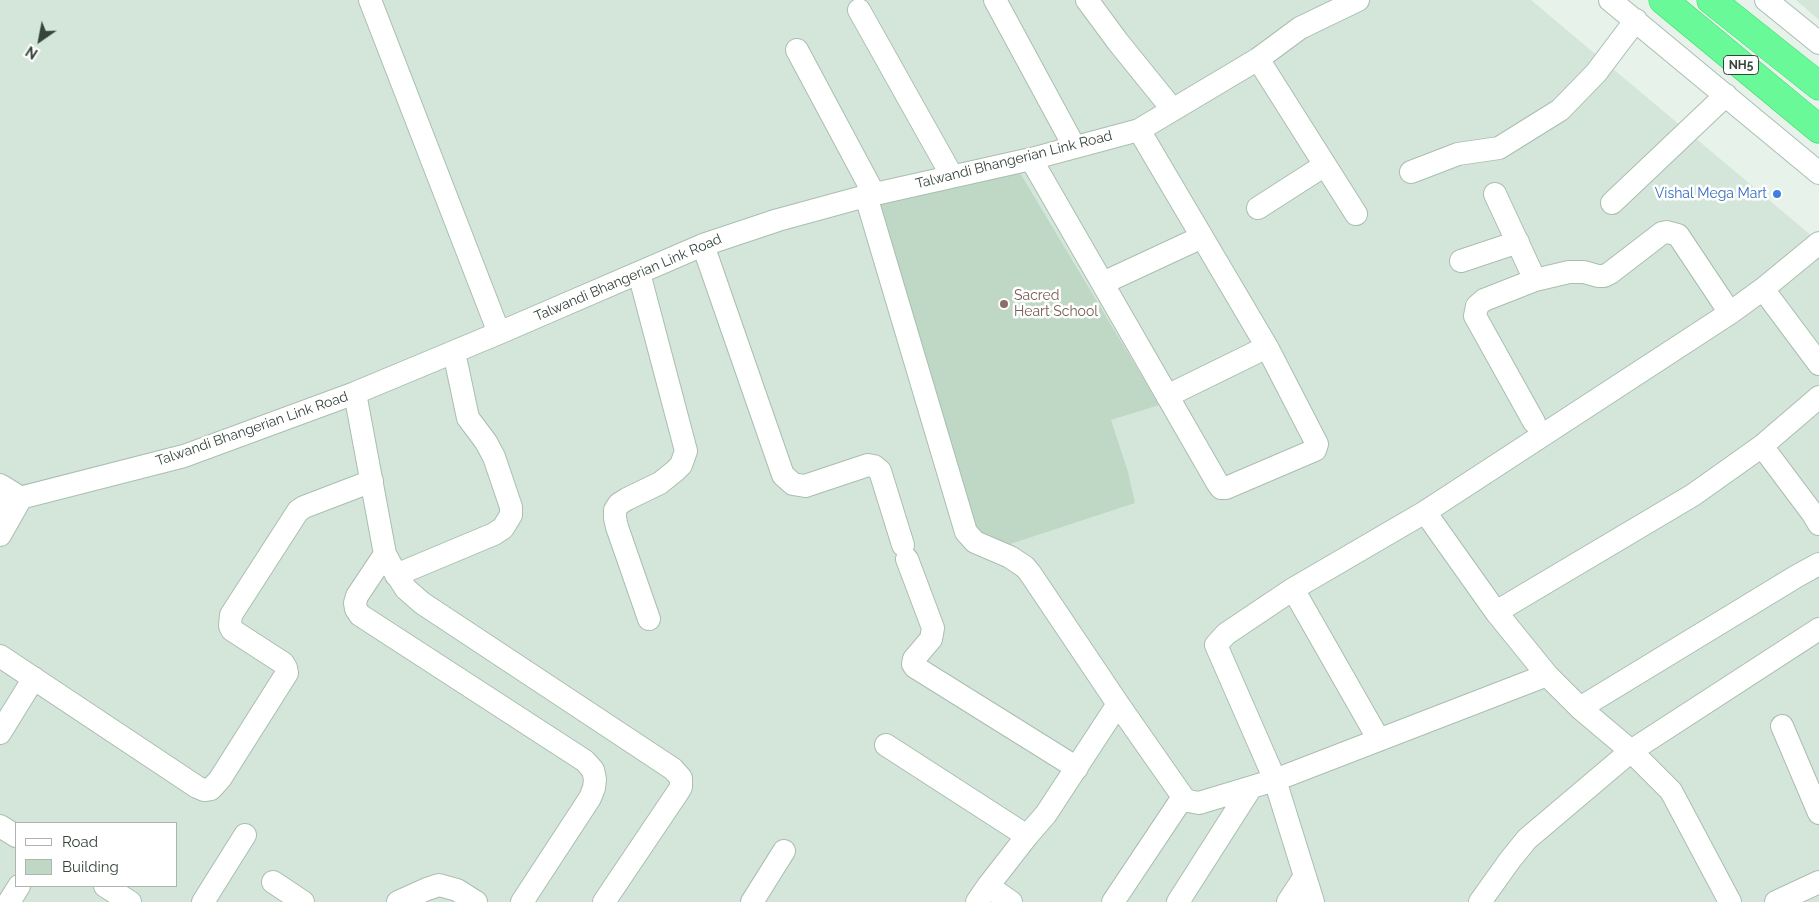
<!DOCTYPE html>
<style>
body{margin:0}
#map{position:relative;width:1819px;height:902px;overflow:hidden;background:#e6f2ea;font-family:Raleway,sans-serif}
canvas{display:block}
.legend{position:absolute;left:15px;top:822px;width:162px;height:65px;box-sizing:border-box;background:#fff;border:1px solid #aeb5b0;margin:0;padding:6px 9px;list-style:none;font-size:15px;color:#35453a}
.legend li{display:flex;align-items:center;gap:10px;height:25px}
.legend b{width:25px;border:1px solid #aeb5b0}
.north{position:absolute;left:15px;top:15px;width:50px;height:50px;-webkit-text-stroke:4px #fff;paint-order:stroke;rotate:213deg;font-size:14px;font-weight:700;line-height:20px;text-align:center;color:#35453a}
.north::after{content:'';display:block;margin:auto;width:18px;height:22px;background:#35453a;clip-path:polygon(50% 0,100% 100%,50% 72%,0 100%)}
</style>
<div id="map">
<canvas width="1819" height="902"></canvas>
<ul class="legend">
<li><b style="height:6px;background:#fff"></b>Road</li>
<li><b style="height:14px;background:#bfd7c5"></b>Building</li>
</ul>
<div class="north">N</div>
</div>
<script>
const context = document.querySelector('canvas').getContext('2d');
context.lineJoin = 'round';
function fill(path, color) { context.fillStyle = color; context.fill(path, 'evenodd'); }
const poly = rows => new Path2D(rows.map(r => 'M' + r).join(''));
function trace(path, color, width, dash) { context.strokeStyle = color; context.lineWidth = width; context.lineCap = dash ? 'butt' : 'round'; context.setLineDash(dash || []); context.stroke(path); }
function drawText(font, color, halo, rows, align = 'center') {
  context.font = font + ' Raleway,sans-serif'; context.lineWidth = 5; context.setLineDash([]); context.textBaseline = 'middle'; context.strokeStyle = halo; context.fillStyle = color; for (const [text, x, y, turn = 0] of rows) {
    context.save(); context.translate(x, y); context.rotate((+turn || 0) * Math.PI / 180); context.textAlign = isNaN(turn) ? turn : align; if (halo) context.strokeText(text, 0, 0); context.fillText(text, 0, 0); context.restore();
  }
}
const residential = poly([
 [0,0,1531,0,1819,242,1819,902,0,902],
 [16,823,176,823,176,886,16,886],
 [1796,0,1819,0,1819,20]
]);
const building = poly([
 [1020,173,1159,405,1111,420,1128,472,1135,503,1001,547,976,533,879,204]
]);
const minor = poly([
 [370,0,499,333],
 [995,0,1074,146],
 [1087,0,1118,42,1173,110],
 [1610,0,1819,173],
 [1766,0,1819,43],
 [859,10,952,176],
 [797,50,874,194],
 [1258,59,1356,214],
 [1031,159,1218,484,1221,488,1226,488,1315,450,1317,444,1267,347,1139,130],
 [1411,172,1458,154,1499,148,1560,110,1596,73,1636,20],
 [1495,194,1535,280],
 [866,196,966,532,975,542,1010,557,1025,567,1030,573,1118,704,1183,797,1188,801,1199,803,1275,780,1547,675],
 [1612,203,1726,95],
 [1258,208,1325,165],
 [703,245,783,475,793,484,805,486,868,465,874,466,880,471,903,545],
 [1461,261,1518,242],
 [639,273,686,451,681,465,675,471,660,483,627,499,619,504,615,510,615,518,617,527,649,619],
 [1103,283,1202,237],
 [1763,289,1819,364],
 [355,393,385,554,393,569,406,589,422,603,673,769,681,778,681,787,678,792,604,902],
 [1167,396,1267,347],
 [1534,422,1475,316,1477,306,1484,300,1535,280,1569,272,1584,272,1598,276,1604,276,1610,273,1662,233,1667,232,1678,235,1730,313],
 [1762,446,1813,514,1819,524],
 [0,485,21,498,0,535],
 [0,503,184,456,355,393,499,333,703,245,778,220,866,196,1031,159,1139,130,1258,59,1300,28,1358,0],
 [385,554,357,596,355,603,356,609,360,615,585,761,593,770,595,779,594,788,590,798,522,902],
 [907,559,933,628,931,639,914,659,913,664,915,667,1077,768],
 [396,575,494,534,503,528,511,515,511,507,494,457,486,442,468,418,454,352],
 [1293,589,1226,634,1216,645,1275,780,1313,902],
 [1496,612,1693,495,1762,446,1819,397],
 [0,656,197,787,204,790,211,789,220,779,287,673,286,668,283,663,232,630,230,626,231,615,298,511,304,507,372,481],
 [1580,708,1797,576,1819,564],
 [1782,726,1819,813],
 [0,733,34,678],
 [1379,740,1293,589,1425,512],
 [886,745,1027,836,1046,814,1118,704],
 [0,826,16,836],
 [273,882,303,902],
 [105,886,130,902],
 [988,886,1027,836],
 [9,902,19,886],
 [203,902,245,835],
 [398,902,427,889,439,885,457,890,476,902],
 [752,902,784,851],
 [977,902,988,886,1011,902],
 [1113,902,1183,797],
 [1178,902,1250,789],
 [1288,902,1305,876],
 [1480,902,1510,860,1527,839,1631,751,1819,629],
 [1730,902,1671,791,1631,751,1580,708,1547,675,1496,612,1425,512,1730,313,1763,289,1819,243],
 [1776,902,1819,882]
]);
const highway = poly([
 [1663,0,1819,129],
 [1711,0,1819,86]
]);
const markers = [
 [1777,194,5,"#3f7fe0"],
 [1004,304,5,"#8d6e63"]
];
const shields = [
 [1741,65,35]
];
const shieldNames = [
 ["NH5",1741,65]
];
const streetNames = [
 ["Talwandi Bhangerian Link Road",1014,160,-14],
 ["Talwandi Bhangerian Link Road",628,278,-23],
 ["Talwandi Bhangerian Link Road",252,429,-19]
];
const shopNames = [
 ["Vishal Mega Mart",1767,194]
];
const educationNames = [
 ["Sacred",1014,296],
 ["Heart School",1014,312]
];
fill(residential, '#d4e6da');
fill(building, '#bfd7c5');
trace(minor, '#a9beb0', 24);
trace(highway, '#3ad968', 29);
trace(minor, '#fff', 22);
trace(highway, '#6af998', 28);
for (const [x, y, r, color] of markers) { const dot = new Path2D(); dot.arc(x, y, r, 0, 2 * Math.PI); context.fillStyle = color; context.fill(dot); trace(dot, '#fff', 2); }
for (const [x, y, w] of shields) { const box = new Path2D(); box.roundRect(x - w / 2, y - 9.5, w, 19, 4); context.fillStyle = '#fff'; context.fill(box); trace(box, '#35453a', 1); }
drawText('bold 12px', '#35453a', null, shieldNames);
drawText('14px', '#35453a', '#fff', streetNames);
drawText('14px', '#366cbe', '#fff', shopNames, 'right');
drawText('14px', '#785e54', '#fff', educationNames, 'left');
</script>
